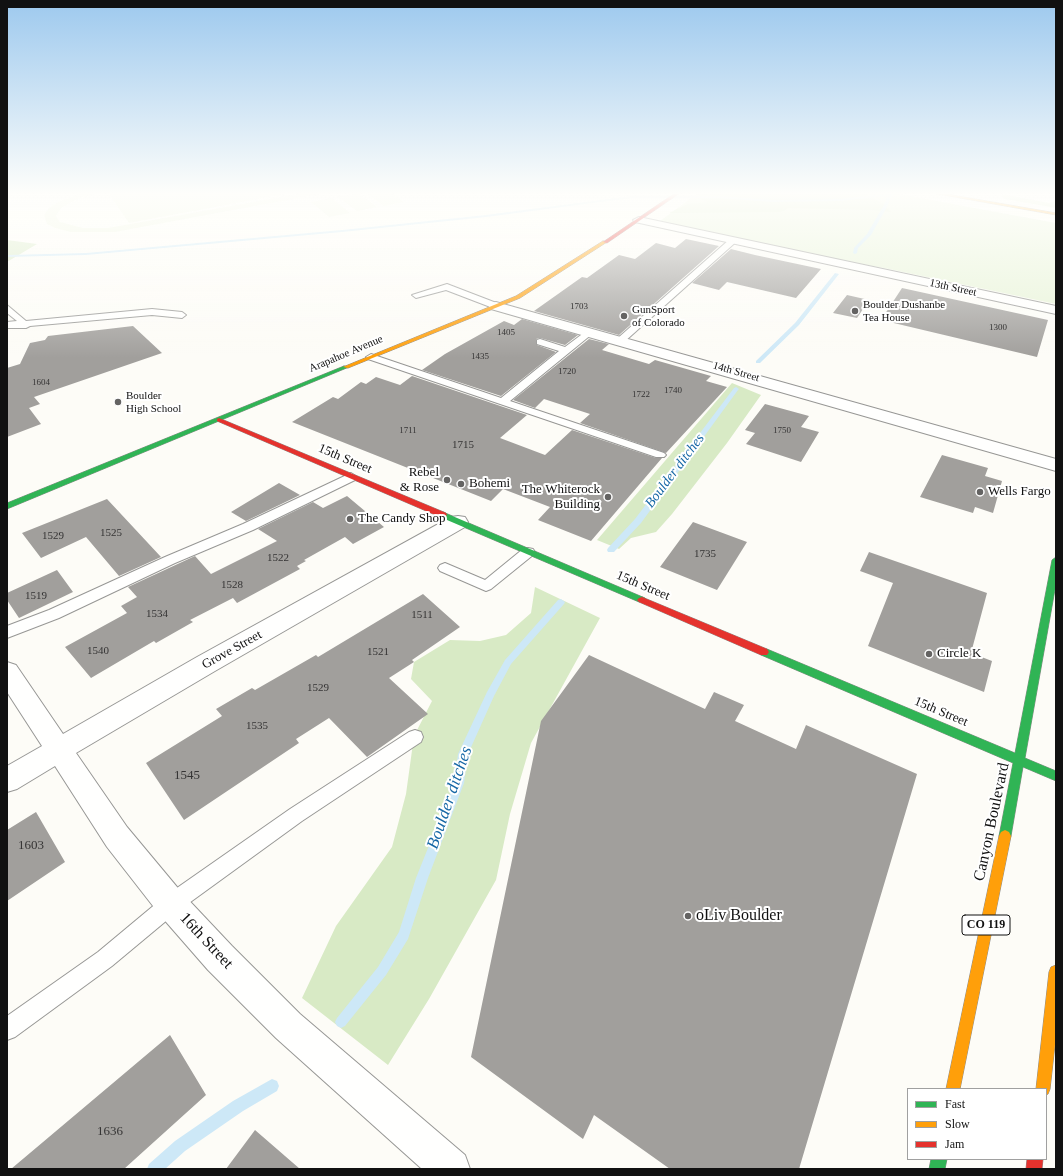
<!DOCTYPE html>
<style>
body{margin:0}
#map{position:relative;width:1063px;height:1176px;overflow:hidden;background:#fdfcf7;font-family:"Times New Roman",serif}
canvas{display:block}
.frame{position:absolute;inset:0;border:8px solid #111;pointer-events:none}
.legend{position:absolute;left:907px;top:1088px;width:140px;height:72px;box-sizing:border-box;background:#fff;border:1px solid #a0a0a0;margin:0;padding:5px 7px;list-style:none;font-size:12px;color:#111}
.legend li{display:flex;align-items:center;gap:8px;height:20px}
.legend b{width:20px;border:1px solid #a0a0a0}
</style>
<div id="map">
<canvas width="1063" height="1176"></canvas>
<div class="frame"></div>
<ul class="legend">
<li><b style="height:5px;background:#30b455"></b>Fast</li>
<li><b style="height:5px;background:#ff9f0a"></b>Slow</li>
<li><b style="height:5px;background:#e5322d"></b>Jam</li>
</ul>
</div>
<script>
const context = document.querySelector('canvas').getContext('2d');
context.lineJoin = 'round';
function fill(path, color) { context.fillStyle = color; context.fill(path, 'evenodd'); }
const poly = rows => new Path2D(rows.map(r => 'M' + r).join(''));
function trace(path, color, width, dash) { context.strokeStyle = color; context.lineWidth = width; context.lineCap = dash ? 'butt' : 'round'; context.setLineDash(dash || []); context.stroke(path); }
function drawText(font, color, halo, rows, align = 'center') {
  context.font = font + ' "Times New Roman",serif'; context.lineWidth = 4; context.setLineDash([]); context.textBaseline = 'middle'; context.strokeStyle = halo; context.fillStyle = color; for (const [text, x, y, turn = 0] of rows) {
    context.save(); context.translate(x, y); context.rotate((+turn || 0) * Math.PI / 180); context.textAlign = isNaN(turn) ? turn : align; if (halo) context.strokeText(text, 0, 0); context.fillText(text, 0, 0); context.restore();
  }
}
const green = poly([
 [698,193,893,193,1056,223,1056,304,884,268,830,259,660,221]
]);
const forest = poly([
 [699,193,864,193,882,203,891,212,873,210,788,208,784,211,779,212,669,213,688,204,708,202,699,198],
 [1002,194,1049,203,1056,201,1056,208,1005,199,1001,197],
 [7,240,37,244,7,262],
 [732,383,761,395,727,443,672,514,656,532,631,538,619,549,597,540],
 [535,587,600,618,531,743,510,814,496,880,429,999,388,1065,302,998,336,926,392,847,406,794,414,736,432,701,411,679,414,662,450,640,480,641,506,635,531,613]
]);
const pitch = poly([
 [82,193,99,193,79,198,61,208,56,216,60,222,83,228,108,228,303,193,325,193,115,232,71,232,55,228,47,224,44,215,49,208,58,202],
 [113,193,290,193,129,223,109,194],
 [358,193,377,207,357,211,338,197],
 [366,193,391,193,404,202,384,206],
 [332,198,350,213,329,217,311,202]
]);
const stream = poly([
 [895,193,891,196,888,205,871,235,858,248,857,253,855,254,853,253,854,248,867,234,884,205,887,196,839,201,773,202,718,198,631,198,486,217,342,232,86,255,7,257,7,255,86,253,342,230,486,215,631,196,718,196,773,200,839,199,895,193],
 [835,273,839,274,799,325,760,363,756,363,756,361,795,323,835,273],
 [736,387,739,389,738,390,641,523,614,552,608,552,607,550,608,548,635,519,734,388,736,387],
 [561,599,565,602,564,604,511,664,494,696,468,754,464,783,428,878,408,939,386,975,345,1026,341,1028,337,1026,335,1022,337,1018,378,967,399,932,416,878,454,783,458,754,487,692,505,660,558,600,561,599],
 [272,1079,277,1081,279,1086,277,1091,243,1111,185,1151,165,1169,147,1169,149,1164,175,1141,233,1101,272,1079]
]);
const building = poly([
 [686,239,719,246,619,335,534,311,582,277,587,278,619,255,635,259,656,243,675,248],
 [731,249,755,255,821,269,796,298,727,282,719,290,692,283],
 [902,288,1048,320,1037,357,881,320],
 [847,295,869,300,857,318,833,313],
 [522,319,578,335,565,345,540,338,536,339,537,345,556,352,501,396,422,370,445,354,504,321,514,325],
 [133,326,162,353,34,397,40,404,29,408,41,424,7,437,7,368,20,364,30,343,45,340,48,336],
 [589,339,609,344,602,350,649,364,655,360,711,376,706,381,727,387,666,453,580,423,590,414,544,399,535,408,513,400],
 [412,376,527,415,500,438,545,455,572,430,656,458,662,458,591,541,538,520,550,507,503,489,491,501,292,422,333,397,338,399,361,382,366,384,376,377,400,385],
 [765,404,809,416,801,427,819,432,801,462,746,444,755,433,745,430],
 [942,455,988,468,985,476,1002,481,993,513,975,507,973,513,920,497],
 [279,483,300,495,246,521,231,512],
 [347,496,384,527,353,544,345,537,304,560,306,561,297,566,300,569,237,603,233,598,190,620,193,622,156,643,154,641,91,678,65,647,127,613,121,606,137,597,128,587,195,556,211,574,277,541,258,529,313,502,323,508],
 [107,499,161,557,119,576,86,537,41,558,22,533],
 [693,522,747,542,717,590,660,567],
 [869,552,987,593,971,653,992,661,984,692,868,646,893,583,860,571],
 [57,570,73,592,19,618,7,600,7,593],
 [423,594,460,627,412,660,414,662,389,678,428,714,367,757,329,718,296,739,299,743,184,820,146,763,222,716,216,709,252,688,255,690,316,655,318,657],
 [589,655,705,709,714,692,744,705,735,721,796,749,806,725,917,774,799,1169,670,1169,594,1115,583,1139,471,1057,541,721],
 [36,812,65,862,7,901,7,830],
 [170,1035,206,1095,124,1169,11,1169],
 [255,1130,300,1169,226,1169]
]);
const lane = poly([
 [730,239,737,241,624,342,618,342,618,338,730,239],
 [447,284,499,304,500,306,496,309,493,308,446,290,416,298,412,295,447,284],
 [7,305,26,321,152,309,182,312,186,315,182,318,152,315,30,326,26,328,7,328,7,322,17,321,7,313,7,305],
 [589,329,592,330,592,334,510,401,664,453,666,455,664,457,656,457,368,359,366,357,371,354,374,355,501,398,559,351,537,344,537,340,540,339,565,347,589,329],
 [351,473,357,477,355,480,253,530,175,563,59,618,7,638,7,626,49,610,165,557,243,524,351,473],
 [528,548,533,549,535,552,533,555,491,589,486,591,440,571,438,568,440,565,445,563,485,580,523,549,528,548],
 [415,730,421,732,423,737,421,742,302,821,178,911,112,966,15,1037,7,1040,7,1016,98,952,164,897,290,809,409,732,415,730]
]);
const street = poly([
 [639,217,1056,306,1056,314,635,222,633,220,639,217],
 [496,302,1056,459,1056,471,491,309,489,306,491,303,496,302],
 [458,516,465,517,468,522,465,527,215,671,76,753,127,827,182,893,232,946,300,1014,465,1155,470,1169,422,1169,276,1038,208,970,160,915,107,847,55,766,17,789,7,792,7,766,42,746,7,692,7,662,16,665,63,734,197,657,451,517,458,516]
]);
const fast = poly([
 [344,366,349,367,7,509,7,503,344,366],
 [443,512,645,598,647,600,645,602,639,602,440,517,439,515,443,512],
 [1056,557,1056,584,1025,758,1056,771,1056,781,1023,767,1011,836,1009,840,1005,842,1001,840,999,836,1013,763,761,655,759,652,761,649,767,649,1015,753,1052,560,1056,557],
 [931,1159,947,1159,945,1169,929,1169,931,1159]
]);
const slow = poly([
 [932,193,941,193,1056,213,1056,215,932,193],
 [603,241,607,242,520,298,348,368,343,367,516,296,603,241],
 [1005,830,1009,832,1011,836,960,1089,946,1089,999,836,1001,832,1005,830],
 [1056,965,1056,1036,1050,1089,1048,1094,1046,1095,1046,1089,1036,1089,1049,972,1051,967,1056,965]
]);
const jam = poly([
 [675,193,680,193,607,243,603,242,675,193],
 [219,418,446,513,447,515,443,518,440,517,217,421,217,419,219,418],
 [642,597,767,649,769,652,767,655,761,655,639,602,637,600,639,598,642,597],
 [1027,1159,1043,1159,1042,1169,1026,1169,1027,1159]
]);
const markers = [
 [855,311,4,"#646362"],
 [624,316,4,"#646362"],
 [118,402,4,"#646362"],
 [447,480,4,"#646362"],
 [461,484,4,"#646362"],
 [980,492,4,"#646362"],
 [608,497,4,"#646362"],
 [350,519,4,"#646362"],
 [929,654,4,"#646362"],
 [688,916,4,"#646362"]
];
const farNumbernames = [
 ["1703",579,307],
 ["1300",998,328],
 ["1405",506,333],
 ["1435",480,357],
 ["1720",567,372],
 ["1604",41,383],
 ["1740",673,391],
 ["1722",641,395],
 ["1711",408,431],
 ["1750",782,431]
];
const farStreetnames = [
 ["13th Street",953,288,12],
 ["Arapahoe Avenue",346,354,-23],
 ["14th Street",736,372,16]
];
const farPoinames = [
 ["Boulder Dushanbe",863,305],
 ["Tea House",863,318],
 ["GunSport",632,310],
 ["of Colorado",632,323],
 ["Boulder",126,396],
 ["High School",126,409]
];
const numberNames = [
 ["1715",463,445],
 ["1525",111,533],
 ["1529",53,536],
 ["1735",705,554],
 ["1522",278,558],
 ["1528",232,585],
 ["1519",36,596],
 ["1534",157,614],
 ["1511",422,615],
 ["1540",98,651],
 ["1521",378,652],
 ["1529",318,688],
 ["1535",257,726]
];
const shields = [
 [986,925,48]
];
const shieldNames = [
 ["CO 119",986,925]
];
const streetNames = [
 ["15th Street",345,459,23],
 ["15th Street",643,586,23],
 ["Grove Street",232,650,-29],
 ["15th Street",941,712,23]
];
const poiNames = [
 ["Rebel",439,473,"right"],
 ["& Rose",439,488,"right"],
 ["Bohemi",469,484],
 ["The Whiterock",600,490,"right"],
 ["Building",600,505,"right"],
 ["Wells Fargo",988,492],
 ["The Candy Shop",358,519],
 ["Circle K",937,654]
];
const nearNumbernames = [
 ["1545",187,776],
 ["1603",31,846],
 ["1636",110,1132]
];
const waterNames = [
 ["Boulder ditches",675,471,-53]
];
const nearStreetnames = [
 ["Canyon Boulevard",992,822,-78],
 ["16th Street",206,941,47]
];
const nearPoinames = [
 ["oLiv Boulder",696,916]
];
const nearWaternames = [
 ["Boulder ditches",450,798,-71]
];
fill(green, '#e7f3d7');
fill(forest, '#d8eac5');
fill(pitch, '#f0f6e1');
fill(stream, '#cde8f7');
fill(building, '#a19f9c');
trace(lane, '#979795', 2);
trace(street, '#979795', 2);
trace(fast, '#8e8d8b', 1);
trace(slow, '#8e8d8b', 1);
trace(jam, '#8e8d8b', 1);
fill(lane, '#fffffe');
fill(street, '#fffffe');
fill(fast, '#30b455');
fill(slow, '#ff9f0a');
fill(jam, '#e5322d');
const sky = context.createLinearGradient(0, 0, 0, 358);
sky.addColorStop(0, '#9dc9ee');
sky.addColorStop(0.54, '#fefefb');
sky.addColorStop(1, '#fefefb00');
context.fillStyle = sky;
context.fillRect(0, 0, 1063, 358);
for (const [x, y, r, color] of markers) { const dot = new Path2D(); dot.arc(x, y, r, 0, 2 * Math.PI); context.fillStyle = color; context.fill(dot); trace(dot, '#fff', 1.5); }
drawText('9px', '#353434', null, farNumbernames);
drawText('11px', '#111', '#fff', farStreetnames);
drawText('11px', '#111', '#fff', farPoinames, 'left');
drawText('11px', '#353434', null, numberNames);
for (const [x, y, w] of shields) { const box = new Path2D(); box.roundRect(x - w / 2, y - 10, w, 20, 3); context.fillStyle = '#fff'; context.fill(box); trace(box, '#111', 1); }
drawText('bold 12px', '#111', null, shieldNames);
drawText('13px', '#111', '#fff', streetNames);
drawText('13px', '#111', '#fff', poiNames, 'left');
drawText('13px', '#353434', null, nearNumbernames);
drawText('italic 14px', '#1768a6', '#fff', waterNames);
drawText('16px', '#111', '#fff', nearStreetnames);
drawText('16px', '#111', '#fff', nearPoinames, 'left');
drawText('italic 17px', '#1768a6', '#fff', nearWaternames);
</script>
